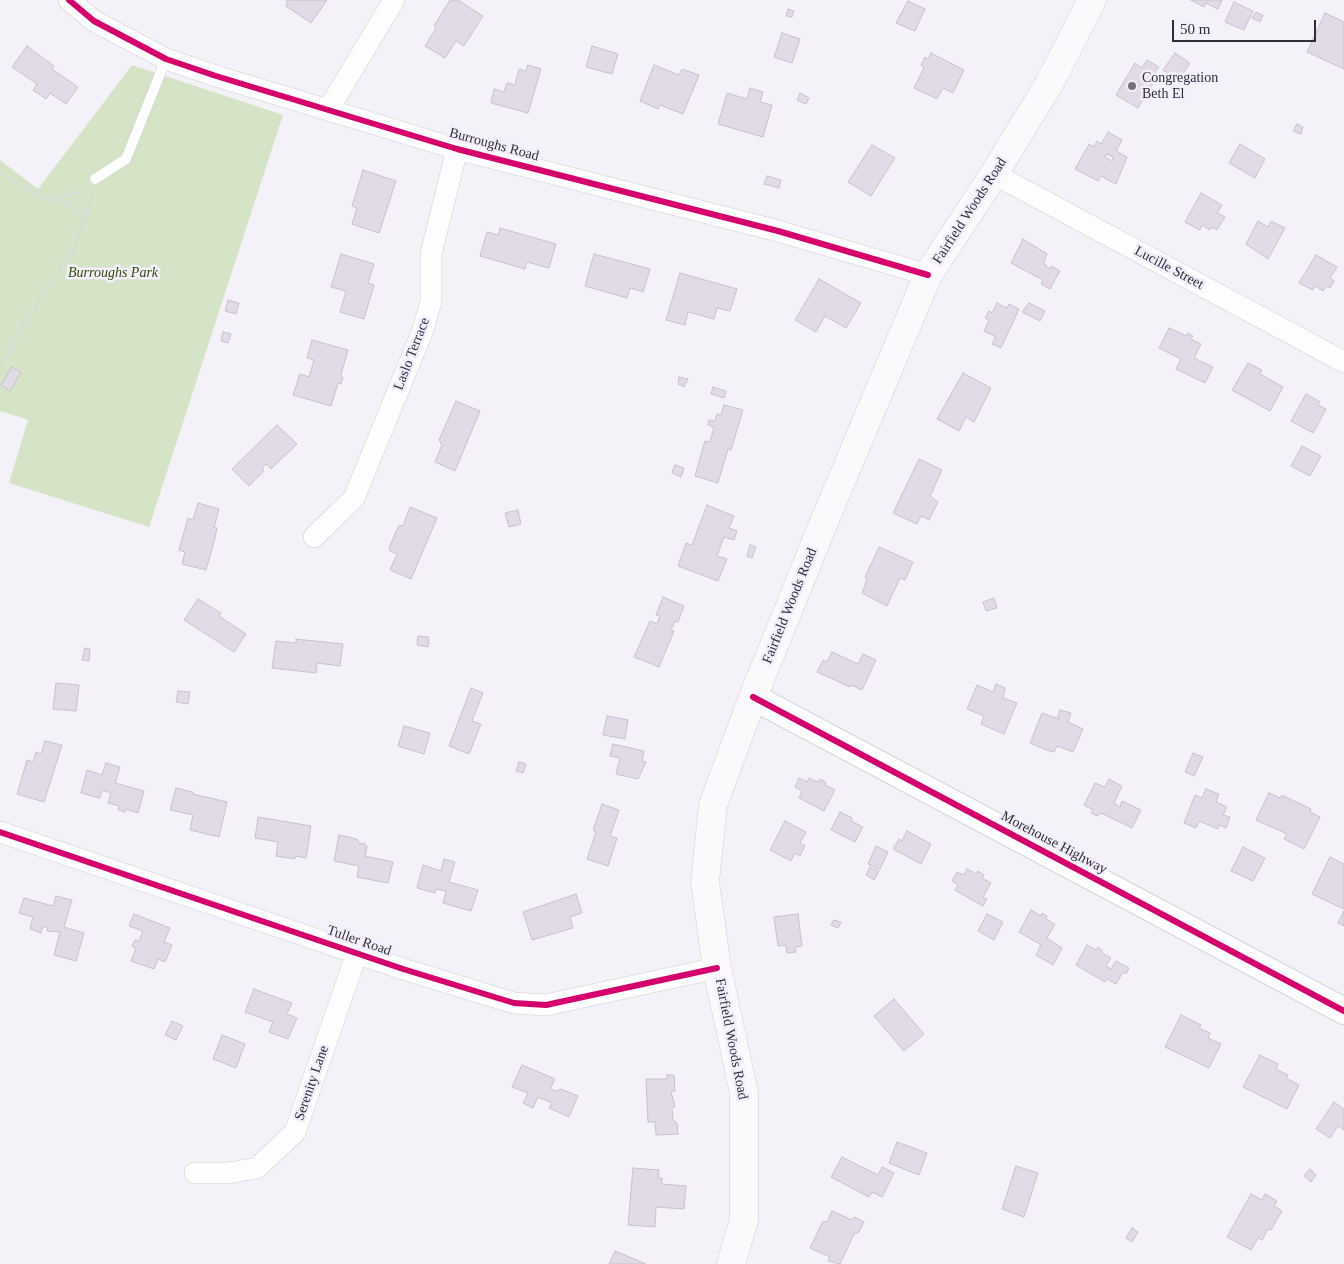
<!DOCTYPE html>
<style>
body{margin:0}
#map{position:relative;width:1344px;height:1264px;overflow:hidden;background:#f4f2f8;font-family:Georgia,serif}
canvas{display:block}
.scale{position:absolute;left:1172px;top:20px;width:144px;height:22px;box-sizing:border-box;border:2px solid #302d36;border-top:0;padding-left:6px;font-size:15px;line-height:18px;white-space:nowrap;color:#302d36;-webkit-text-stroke:4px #f3eefc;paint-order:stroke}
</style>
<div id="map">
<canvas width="1344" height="1264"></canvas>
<div class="scale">50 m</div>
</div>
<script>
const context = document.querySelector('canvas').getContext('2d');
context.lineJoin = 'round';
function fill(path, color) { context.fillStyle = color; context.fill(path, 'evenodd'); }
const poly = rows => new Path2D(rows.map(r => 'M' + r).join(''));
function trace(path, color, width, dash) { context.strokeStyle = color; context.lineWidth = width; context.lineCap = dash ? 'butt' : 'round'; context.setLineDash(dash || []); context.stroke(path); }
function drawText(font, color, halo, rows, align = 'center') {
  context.font = font + ' Georgia,serif'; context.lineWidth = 5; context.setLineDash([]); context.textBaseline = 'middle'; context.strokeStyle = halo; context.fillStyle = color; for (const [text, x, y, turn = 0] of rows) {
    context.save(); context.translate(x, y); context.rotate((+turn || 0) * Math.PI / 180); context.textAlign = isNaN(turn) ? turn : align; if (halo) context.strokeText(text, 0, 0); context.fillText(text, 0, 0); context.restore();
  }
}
const green = poly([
 [132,65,283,115,149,527,9,483,28,420,0,411,0,160,38,189]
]);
const building = poly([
 [287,0,327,0,311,23,286,6,287,0],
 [450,0,458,0,483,16,464,46,456,41,445,58,425,46,436,28,434,26,450,0],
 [1191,0,1222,0,1218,9,1206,3,1204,7,1191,0],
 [908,1,925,9,915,31,896,23,908,1],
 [1234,2,1253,11,1244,30,1225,22,1234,2],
 [788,9,794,11,792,17,786,16,788,9],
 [1256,12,1263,15,1260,22,1252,18,1256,12],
 [1325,13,1344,22,1344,69,1307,52,1325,13],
 [782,33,800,39,792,63,774,57,782,33],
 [27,46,54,66,52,69,78,87,66,104,50,93,46,99,33,90,37,84,12,67,27,46],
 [592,46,618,54,612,74,586,67,592,46],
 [931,53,964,70,953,93,943,88,937,99,914,88,924,68,921,65,925,57,928,59,931,53],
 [1175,53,1190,63,1179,80,1163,70,1175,53],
 [1147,60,1159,67,1154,74,1157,77,1138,108,1116,95,1135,63,1142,68,1147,60],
 [528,65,541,69,528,113,491,103,494,89,504,92,507,83,515,85,519,69,526,71,528,65],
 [654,65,679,75,682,69,699,75,683,114,660,105,658,109,640,101,654,65],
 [750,88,763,92,760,102,772,105,763,137,718,124,727,93,747,99,750,88],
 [800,93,809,98,806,104,797,100,800,93],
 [1297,124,1303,127,1301,134,1293,131,1297,124],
 [1108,132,1122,140,1116,151,1127,157,1116,184,1101,176,1098,181,1075,169,1089,144,1094,147,1097,141,1101,144,1108,132],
 [1107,154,1113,157,1112,161,1105,157,1107,154],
 [1240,144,1265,159,1255,178,1229,163,1240,144],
 [872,145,895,158,871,196,848,182,872,145],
 [363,170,396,181,379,233,352,224,357,208,352,206,363,170],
 [767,176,781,180,779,188,764,184,767,176],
 [1201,193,1222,205,1217,213,1225,217,1217,230,1212,227,1210,230,1202,225,1200,230,1185,222,1201,193],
 [1258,221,1268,227,1271,221,1285,228,1268,259,1246,244,1258,221],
 [500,228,556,244,549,268,527,262,525,269,480,256,487,232,498,235,500,228],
 [1023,239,1047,254,1044,262,1046,266,1050,269,1051,266,1060,271,1050,289,1041,284,1043,280,1011,263,1023,239],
 [341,254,374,264,368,283,374,285,364,319,340,312,346,291,331,287,341,254],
 [594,254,650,269,643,292,630,288,627,298,585,286,594,254],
 [1316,255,1337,267,1330,278,1334,281,1330,288,1326,286,1323,291,1315,286,1313,290,1299,283,1316,255],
 [680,273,737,289,730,311,717,308,714,319,688,312,685,325,666,320,680,273],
 [819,279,861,303,846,328,825,316,816,332,795,320,819,279],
 [228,300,239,303,236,314,225,311,228,300],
 [997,303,1007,308,1009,304,1019,309,1001,348,992,344,996,337,984,331,989,320,985,318,989,311,992,313,997,303],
 [1029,303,1045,311,1040,321,1022,312,1029,303],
 [1169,328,1187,336,1188,333,1193,336,1191,339,1201,344,1194,358,1213,367,1205,383,1176,369,1181,359,1159,348,1169,328],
 [223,332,231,334,228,343,221,341,223,332],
 [312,340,348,350,341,375,343,378,341,384,338,383,331,406,293,395,300,374,309,377,314,360,307,358,312,340],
 [1248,363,1262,370,1260,374,1283,387,1270,411,1232,390,1248,363],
 [12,367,21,372,10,391,1,385,12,367],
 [963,373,991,388,974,422,966,417,959,431,937,419,963,373],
 [679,377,688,379,684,387,678,384,679,377],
 [713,387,726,391,724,398,711,394,713,387],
 [1306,394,1320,402,1318,405,1326,409,1313,433,1291,421,1306,394],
 [456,401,480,411,455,471,435,462,442,445,439,440,456,401],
 [724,405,743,410,731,450,728,449,718,483,695,476,705,441,710,442,714,427,708,425,709,420,715,421,717,414,721,415,724,405],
 [277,425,297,444,271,469,266,464,262,468,264,471,249,486,232,469,277,425],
 [1302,446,1321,456,1310,476,1291,466,1302,446],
 [919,459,942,470,930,496,938,502,929,520,921,516,917,524,893,513,919,459],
 [675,465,684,468,681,477,672,473,675,465],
 [198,503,219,509,214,527,217,528,215,538,206,570,182,564,185,552,179,550,188,518,193,520,198,503],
 [707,505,734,516,729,528,737,531,734,540,724,537,717,556,727,559,718,581,678,566,686,543,692,545,707,505],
 [410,507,437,518,411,579,390,570,397,554,390,551,389,548,399,525,403,526,410,507],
 [518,510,521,524,509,527,505,513,518,510],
 [750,545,756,547,752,558,747,556,750,545],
 [879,547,913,562,905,580,900,578,887,606,862,593,867,580,865,577,879,547],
 [663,597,684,606,678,622,675,621,671,630,674,631,659,667,634,657,650,621,657,624,660,616,656,615,663,597],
 [994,598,997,608,986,611,983,602,994,598],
 [198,599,221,613,219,616,246,634,234,652,184,620,198,599],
 [418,636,429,637,428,647,417,645,418,636],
 [296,639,343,644,340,666,317,663,316,673,272,668,276,641,296,643,296,639],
 [85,648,90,649,89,661,82,660,85,648],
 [832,652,858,664,863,654,876,660,862,690,851,685,850,687,817,672,823,660,827,662,832,652],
 [56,683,79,685,76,711,53,709,56,683],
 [996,684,1005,688,1003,698,1017,703,1004,734,981,724,984,716,967,709,977,685,993,692,996,684],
 [471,688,483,693,472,721,481,724,469,754,449,746,471,688],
 [178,691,190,692,188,704,176,702,178,691],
 [1060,710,1071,713,1068,722,1083,729,1073,752,1057,746,1054,752,1046,750,1030,743,1042,713,1059,719,1058,716,1060,710],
 [607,716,628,720,625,739,603,735,607,716],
 [404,726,430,733,424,754,398,746,404,726],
 [45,741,62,745,44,802,17,794,27,760,33,762,36,752,41,754,45,741],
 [613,744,644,751,642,761,646,762,638,779,616,774,620,758,610,756,613,744],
 [1193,753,1203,757,1194,776,1185,772,1193,753],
 [519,762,526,764,523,773,516,771,519,762],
 [106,763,120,767,115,783,144,791,138,813,126,809,125,812,118,810,119,806,108,803,111,793,102,790,100,798,81,793,87,770,102,775,106,763],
 [799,778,807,782,809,778,818,782,820,779,826,782,825,785,835,790,824,811,799,798,802,791,795,787,799,778],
 [1109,779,1122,786,1114,803,1120,807,1122,801,1141,810,1132,828,1101,813,1097,816,1091,813,1093,810,1084,805,1095,783,1105,787,1109,779],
 [176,788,193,792,193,794,227,802,219,837,190,830,193,815,170,810,176,788],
 [1206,789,1219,794,1216,802,1227,807,1223,815,1230,817,1226,828,1219,825,1218,829,1199,821,1196,828,1184,823,1195,795,1202,798,1206,789],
 [1269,793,1280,798,1282,795,1311,809,1310,812,1320,817,1304,849,1284,839,1287,834,1256,820,1269,793],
 [602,804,619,810,610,836,617,838,608,866,587,859,596,832,593,830,602,804],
 [840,812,852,818,851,821,863,827,855,842,831,830,840,812],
 [258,817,311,826,306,858,295,856,295,859,276,856,278,842,255,838,258,817],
 [785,821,806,832,800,843,805,846,800,856,795,853,791,861,770,850,785,821],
 [907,831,931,844,921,864,893,849,899,839,902,841,907,831],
 [339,835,357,839,359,843,365,844,367,847,365,856,393,862,388,883,357,877,359,866,334,861,339,835],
 [876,846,888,852,880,869,868,864,876,846],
 [1243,847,1265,858,1253,881,1231,871,1243,847],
 [1330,857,1344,864,1344,909,1312,894,1330,857],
 [444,859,455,862,449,882,478,890,471,911,443,903,446,891,436,889,435,893,417,888,423,865,441,871,444,859],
 [870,867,879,871,874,880,866,875,870,867],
 [967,869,976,874,978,871,984,875,982,878,991,883,983,897,987,899,983,906,955,890,958,885,952,881,957,872,964,875,967,869],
 [576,894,582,913,570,917,573,928,532,940,523,912,576,894],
 [56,896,72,900,64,927,84,933,76,961,54,955,60,932,47,931,48,928,43,926,41,933,30,929,33,917,19,913,24,898,53,906,56,896],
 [1031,910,1041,916,1042,913,1047,916,1046,919,1055,924,1047,938,1062,948,1053,965,1036,955,1041,945,1019,932,1031,910],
 [1344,911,1344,926,1338,923,1344,911],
 [134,914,170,928,164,942,172,945,165,962,158,959,154,969,131,961,136,948,132,946,135,940,139,941,143,931,129,926,134,914],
 [798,914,802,946,795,947,796,952,787,953,786,945,778,946,774,917,798,914],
 [987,914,1003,922,994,940,978,931,987,914],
 [834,920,841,922,838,928,831,925,834,920],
 [1087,945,1096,950,1098,947,1102,950,1102,953,1111,958,1106,966,1111,969,1116,961,1129,968,1126,974,1123,972,1116,984,1107,979,1105,982,1076,965,1087,945],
 [254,989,292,1003,287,1014,297,1018,288,1039,269,1032,273,1022,245,1012,254,989],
 [894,999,924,1034,904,1051,874,1016,894,999],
 [1181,1015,1201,1025,1199,1028,1210,1033,1208,1038,1221,1044,1209,1068,1165,1047,1181,1015],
 [172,1021,183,1026,176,1040,165,1035,172,1021],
 [222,1035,245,1044,236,1068,213,1059,222,1035],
 [1260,1055,1278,1064,1276,1069,1288,1075,1286,1078,1299,1085,1287,1109,1243,1087,1260,1055],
 [522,1065,555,1079,550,1089,556,1091,561,1089,578,1096,569,1117,549,1108,552,1103,538,1097,533,1108,523,1103,528,1093,512,1087,522,1065],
 [667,1075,674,1075,675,1091,671,1092,675,1106,672,1108,673,1120,677,1123,678,1134,656,1135,655,1122,648,1122,646,1079,667,1079,667,1075],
 [1334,1102,1344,1109,1344,1130,1338,1126,1330,1138,1316,1129,1334,1102],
 [897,1142,927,1153,919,1175,889,1163,897,1142],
 [842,1157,878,1175,882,1167,894,1173,882,1197,872,1192,869,1197,831,1177,842,1157],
 [1016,1166,1038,1173,1024,1217,1002,1209,1016,1166],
 [633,1168,659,1170,658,1178,662,1178,662,1184,686,1186,684,1209,656,1207,655,1227,628,1225,633,1168],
 [1310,1169,1316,1175,1311,1182,1304,1176,1310,1169],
 [1251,1194,1262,1200,1265,1194,1277,1201,1274,1206,1282,1211,1271,1230,1268,1229,1262,1240,1258,1238,1251,1250,1227,1237,1251,1194],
 [832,1211,852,1220,854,1217,864,1222,859,1232,854,1234,840,1264,828,1261,830,1257,810,1248,823,1221,827,1222,832,1211],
 [1132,1228,1138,1232,1132,1242,1126,1238,1132,1228],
 [615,1251,646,1264,609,1264,615,1251]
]);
const path = poly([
 [0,173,50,200,81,192,85,188],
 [56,199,86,215],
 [0,367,19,331,72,251,86,215,92,192]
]);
const service = poly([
 [95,179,126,159,166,59]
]);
const minor = poly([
 [69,0,94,21,166,59,216,76,457,149,778,231,928,275],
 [328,110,394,0],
 [994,174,1344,362],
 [314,537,354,498,423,330,431,301,431,254,457,149],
 [0,832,403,969,514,1003,546,1005,717,968],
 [195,1173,229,1173,257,1168,295,1132,357,953]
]);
const tertiary = poly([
 [753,697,1344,1011]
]);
const secondary = poly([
 [731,1264,744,1220,744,1093,717,968,705,882,713,805,753,697,824,522,928,275,994,174,1049,84,1092,0]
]);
const cycleway = poly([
 [69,0,94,21,166,59,216,76,457,149,778,231,928,275],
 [753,697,1344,1011],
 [0,832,403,969,514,1003,546,1005,717,968]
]);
const markers = [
 [1132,86,5,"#75727a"]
];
const poiNames = [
 ["Congregation",1142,78],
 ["Beth El",1142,94]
];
const streetNames = [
 ["Burroughs Road",494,145,15],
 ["Fairfield Woods Road",970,211,-57],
 ["Lucille Street",1169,268,28],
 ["Laslo Terrace",412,354,-69],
 ["Fairfield Woods Road",790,606,-68],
 ["Morehouse Highway",1054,843,28],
 ["Tuller Road",359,941,19],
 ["Fairfield Woods Road",731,1039,79],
 ["Serenity Lane",312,1083,-71]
];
const parkNames = [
 ["Burroughs Park",113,273]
];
fill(green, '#d5e4c7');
fill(building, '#e3dae8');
trace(building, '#c6c2c9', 1);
trace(service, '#d0ced5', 11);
trace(minor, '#d0ced5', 22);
trace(tertiary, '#d0ced5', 28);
trace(secondary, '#d0ced5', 29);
trace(path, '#dadadc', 3, [5, 2.5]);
trace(service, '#fdfdfe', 10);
trace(minor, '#fdfdfe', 21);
trace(tertiary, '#fdfdfe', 26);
trace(secondary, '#fbf9fb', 28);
trace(cycleway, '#d6006c', 6);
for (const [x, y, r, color] of markers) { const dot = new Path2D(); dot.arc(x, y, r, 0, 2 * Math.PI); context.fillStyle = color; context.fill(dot); trace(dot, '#f3eefc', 2); }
drawText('14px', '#302d36', '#f3eefc', poiNames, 'left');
drawText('14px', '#302d36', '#f3eefc', streetNames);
drawText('italic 14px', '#304a02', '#f3eefc', parkNames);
</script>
